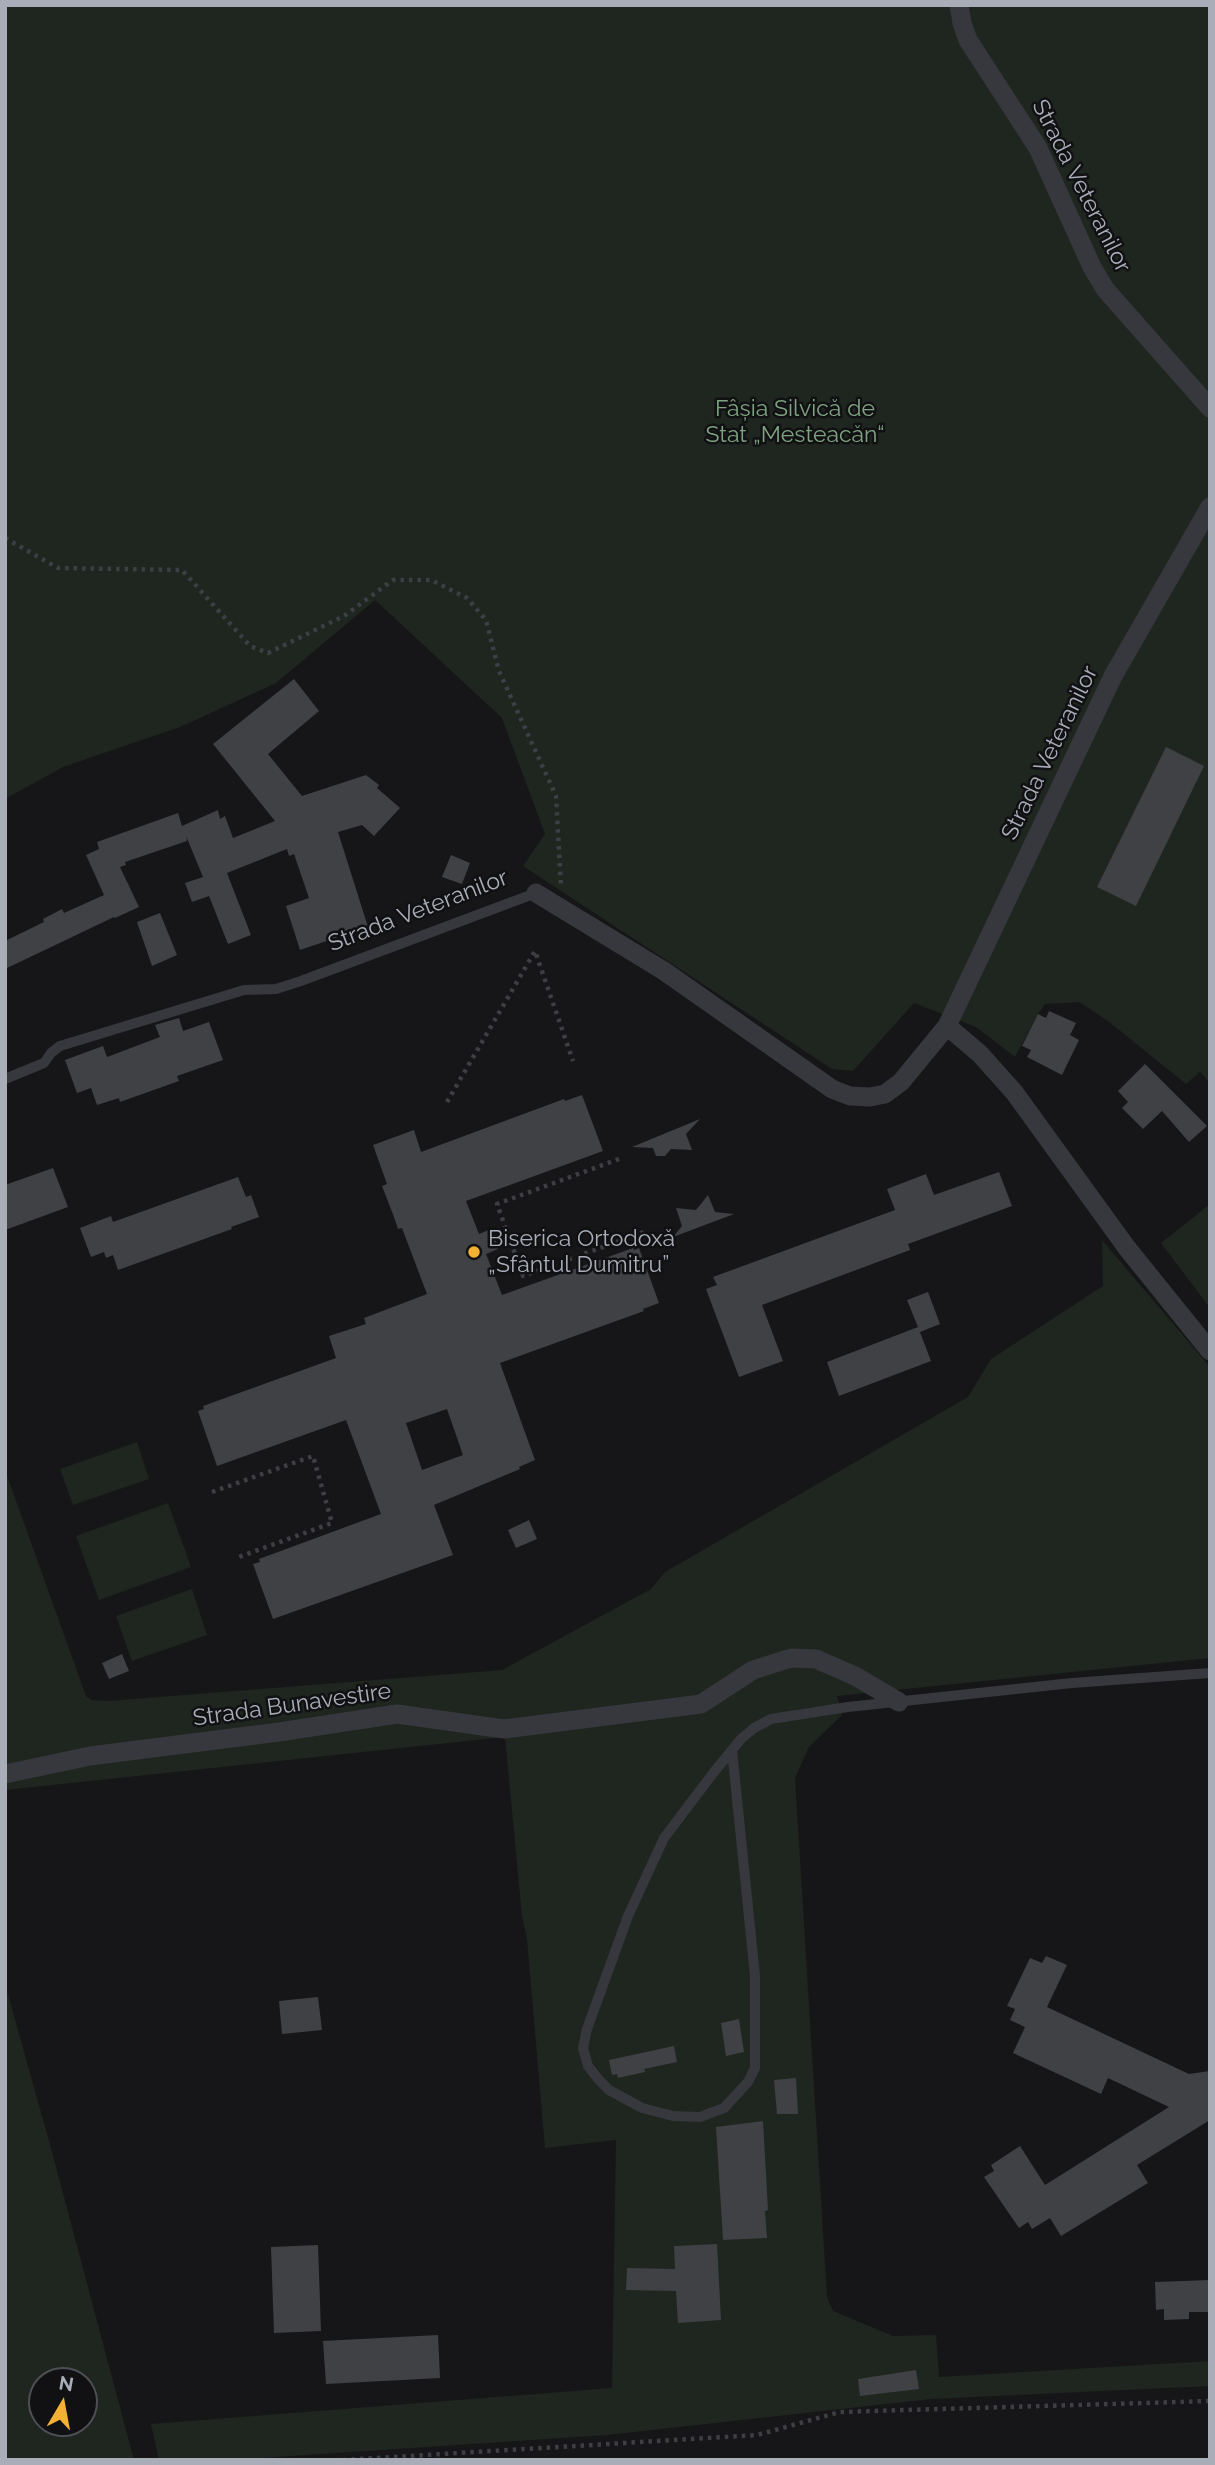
<!DOCTYPE html>
<meta charset="utf-8">
<style>
body{margin:0}
#map{position:relative;width:1215px;height:2465px;overflow:hidden;background:#161618;font-family:Raleway,sans-serif}
canvas{display:block}
.frame{position:absolute;inset:0;border:7px solid #a8adb8;pointer-events:none}
.north{position:absolute;left:28px;top:2367px;width:70px;height:70px;box-sizing:border-box;background:#111113;border:2px solid #4d4f55;border-radius:50%;rotate:10deg;font-size:19px;font-weight:700;line-height:28px;text-align:center;color:#a8adb8}
.north::after{content:'';display:block;margin:auto;width:24px;height:32px;background:#f2b134;clip-path:polygon(50% 0,100% 100%,50% 72%,0 100%)}
</style>
<div id="map">
<canvas width="1215" height="2465"></canvas>
<div class="frame"></div>
<div class="north">N</div>
</div>
<script>
const context = document.querySelector('canvas').getContext('2d');
context.lineJoin = 'round';
function fill(path, color) { context.fillStyle = color; context.fill(path, 'evenodd'); }
const poly = rows => new Path2D(rows.map(r => 'M' + r).join(''));
function trace(path, color, width, dash) { context.strokeStyle = color; context.lineWidth = width; context.lineCap = dash ? 'butt' : 'round'; context.setLineDash(dash || []); context.stroke(path); }
function drawText(font, color, halo, rows, align = 'center') {
  context.font = font + ' Raleway,sans-serif'; context.lineWidth = 5; context.setLineDash([]); context.textBaseline = 'middle'; context.strokeStyle = halo; context.fillStyle = color; for (const [text, x, y, turn = 0] of rows) {
    context.save(); context.translate(x, y); context.rotate((+turn || 0) * Math.PI / 180); context.textAlign = isNaN(turn) ? turn : align; if (halo) context.strokeText(text, 0, 0); context.fillText(text, 0, 0); context.restore();
  }
}
const green = poly([
 [5,5,1210,5,1210,1083,1200,1072,1186,1084,1108,1021,1079,1002,1045,1004,1038,1014,1015,1057,976,1027,914,1003,853,1071,832,1069,523,866,545,834,502,718,375,600,276,683,180,727,63,767,5,799],
 [1210,1204,1210,1308,1161,1243],
 [1102,1240,1210,1367,1210,1658,837,1696,842,1715,809,1747,795,1778,827,2297,833,2311,893,2336,936,2335,939,2377,1210,2361,1210,2386,931,2399,607,2435,231,2460,159,2460,151,2424,612,2388,616,2140,545,2148,527,1939,522,1916,505,1737,5,1790,5,1470,86,1696,91,1700,108,1701,502,1670,651,1589,665,1572,968,1397,991,1359,1103,1286],
 [137,1442,149,1479,73,1505,60,1469],
 [168,1503,191,1567,99,1600,76,1536],
 [192,1589,207,1635,132,1661,116,1616],
 [5,1984,51,2148,134,2460,5,2460],
 [42,2381,84,2381,84,2423,42,2423]
]);
const building = poly([
 [294,679,319,711,268,754,302,796,366,775,379,785,377,788,400,808,374,836,362,825,338,832,368,927,300,950,286,906,309,898,294,854,289,856,287,849,227,873,251,935,228,944,209,896,192,902,185,883,203,877,186,836,187,841,125,862,126,865,120,867,139,907,115,918,114,917,5,969,5,941,44,922,43,919,62,909,64,913,104,895,86,855,99,849,97,842,178,813,182,826,218,810,220,819,225,816,233,838,275,821,213,744],
 [1166,747,1204,766,1136,906,1097,887],
 [451,855,470,863,462,884,442,877],
 [160,913,177,955,152,966,137,922],
 [1049,1011,1076,1023,1070,1035,1079,1040,1062,1075,1027,1057,1031,1050,1022,1046,1038,1014,1046,1018],
 [179,1018,183,1031,209,1022,223,1060,177,1076,179,1081,120,1102,119,1098,97,1105,91,1088,77,1093,65,1060,103,1046,107,1057,160,1037,155,1025],
 [1145,1064,1207,1126,1189,1142,1162,1111,1143,1129,1122,1108,1128,1102,1118,1091],
 [582,1095,603,1151,466,1201,479,1234,491,1229,498,1246,498,1249,486,1254,502,1295,633,1248,634,1250,639,1248,659,1303,643,1309,644,1311,500,1363,535,1460,519,1467,520,1469,434,1505,453,1555,273,1619,253,1564,260,1562,259,1559,381,1514,346,1420,217,1466,198,1411,204,1409,203,1406,336,1358,329,1336,366,1324,364,1318,427,1294,402,1228,398,1229,394,1217,382,1186,387,1184,373,1145,414,1130,421,1152,564,1099,565,1101],
 [447,1409,463,1455,422,1470,406,1423],
 [700,1119,686,1134,692,1150,671,1149,665,1156,656,1156,653,1148,632,1147],
 [53,1168,68,1207,5,1230,5,1185],
 [999,1172,1012,1206,908,1244,910,1250,762,1305,783,1361,739,1377,706,1289,717,1285,713,1277,895,1210,887,1189,926,1174,934,1195],
 [238,1177,246,1197,251,1195,259,1217,231,1227,232,1229,118,1270,113,1255,106,1258,104,1252,91,1257,80,1228,111,1216,113,1222],
 [708,1195,715,1212,734,1214,673,1237,682,1226,676,1208,696,1210],
 [928,1292,940,1324,920,1332,907,1300],
 [918,1327,931,1361,839,1396,827,1362],
 [529,1520,537,1539,516,1548,508,1530],
 [122,1654,129,1671,109,1679,102,1663],
 [1046,1956,1067,1965,1047,2007,1189,2074,1210,2071,1210,2120,1137,2165,1148,2183,1061,2236,1050,2218,1032,2229,1028,2222,1019,2228,984,2177,994,2171,991,2165,1020,2146,1045,2185,1169,2107,1108,2078,1101,2094,1013,2053,1025,2027,1010,2020,1015,2009,1007,2006,1030,1958,1042,1963],
 [318,1997,322,2030,282,2034,279,2001],
 [739,2019,744,2052,726,2056,721,2023],
 [674,2046,677,2062,644,2069,645,2072,618,2078,617,2074,612,2075,609,2060],
 [796,2078,798,2114,777,2114,774,2080],
 [763,2121,768,2210,765,2211,767,2238,723,2240,716,2127],
 [717,2244,721,2320,678,2323,676,2291,626,2290,627,2268,675,2269,674,2246],
 [318,2245,321,2331,274,2333,271,2247],
 [1210,2280,1210,2312,1189,2312,1189,2319,1164,2320,1164,2309,1156,2310,1155,2282],
 [438,2335,440,2378,326,2384,323,2341],
 [916,2370,919,2389,860,2396,858,2379]
]);
const path = poly([
 [5,538,58,568,182,570,250,646,268,653,344,616,393,580,431,580,467,598,486,620,499,671,556,796,561,887],
 [447,1102,535,951,573,1061],
 [619,1159,497,1204,523,1276,647,1231],
 [212,1492,313,1456,332,1523,236,1558],
 [343,2460,757,2435,840,2412,1210,2401]
]);
const service = poly([
 [5,1079,44,1063,51,1053,60,1046,244,990,276,989,301,981,536,893],
 [732,1750,755,1976,755,2068,748,2082,724,2108,700,2117,673,2116,642,2108,609,2090,599,2080,588,2066,583,2048,587,2029,628,1916,664,1838,714,1772,741,1739,754,1728,771,1719,848,1707,1072,1683,1210,1673]
]);
const minor = poly([
 [959,5,962,23,968,40,1038,148,1092,267,1105,289,1210,408],
 [536,893,664,971,832,1089,850,1096,870,1097,885,1094,901,1082,947,1026,1113,676,1210,507],
 [947,1026,980,1054,1014,1092,1127,1248,1210,1351],
 [5,1774,90,1756,279,1732,397,1714,504,1729,701,1704,753,1670,791,1658,816,1659,855,1676,899,1702]
]);
const markers = [
 [474,1252,7,"#f2b134"]
];
const streetNames = [
 ["Strada Veteranilor",1081,186,63],
 ["Strada Veteranilor",1050,753,-64],
 ["Strada Veteranilor",418,911,-21],
 ["Strada Bunavestire",292,1705,-8]
];
const parkNames = [
 ["Fâșia Silvică de",795,409],
 ["Stat „Mesteacăn“",795,435]
];
const poiNames = [
 ["Biserica Ortodoxă",488,1239],
 ["„Sfântul Dumitru”",488,1265]
];
fill(green, '#1e261f');
fill(building, '#404145');
trace(path, '#3d3f44', 4.5, [3.5, 5]);
trace(service, '#37383d', 10);
trace(minor, '#37383d', 19);
for (const [x, y, r, color] of markers) { const dot = new Path2D(); dot.arc(x, y, r, 0, 2 * Math.PI); context.fillStyle = color; context.fill(dot); trace(dot, '#111113', 2.5); }
drawText('23px', '#a8adb8', '#111113', streetNames);
drawText('23px', '#7fa381', '#111113', parkNames);
drawText('23px', '#a8adb8', '#111113', poiNames, 'left');
</script>
